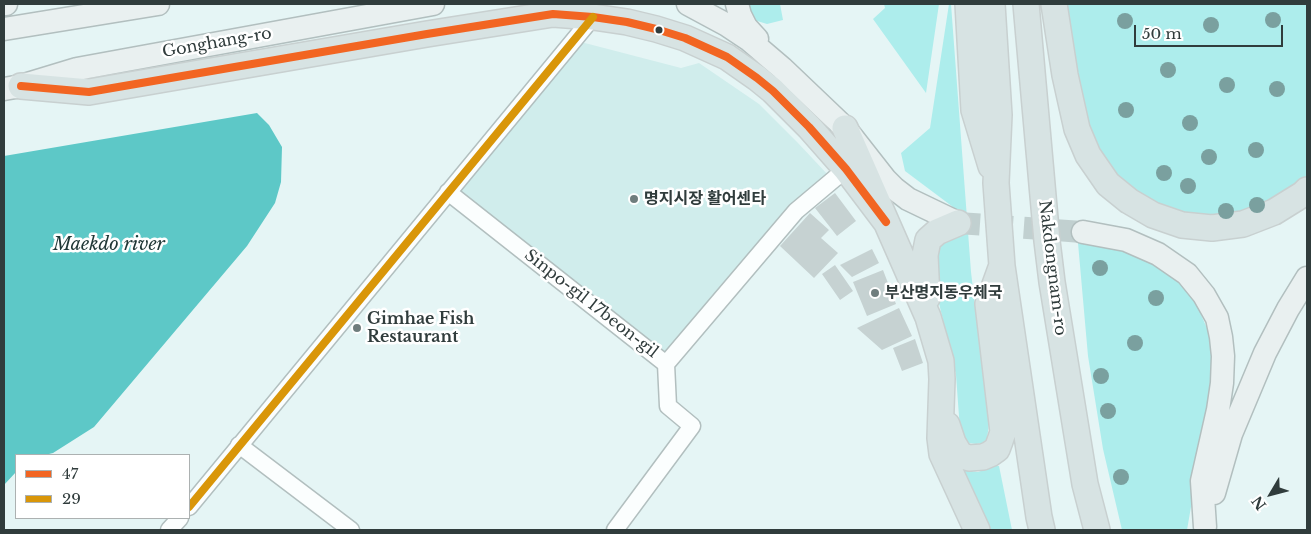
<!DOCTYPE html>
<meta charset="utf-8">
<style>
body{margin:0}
#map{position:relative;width:1311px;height:534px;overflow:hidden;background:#e5f5f5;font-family:"Libre Baskerville",serif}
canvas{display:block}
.frame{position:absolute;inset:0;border:5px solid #303c3c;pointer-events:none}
.legend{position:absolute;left:15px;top:454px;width:175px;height:65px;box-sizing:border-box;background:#fff;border:1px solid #acb1b1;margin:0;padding:6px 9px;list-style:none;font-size:15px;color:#303c3c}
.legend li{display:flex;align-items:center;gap:10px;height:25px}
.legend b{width:25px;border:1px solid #acb1b1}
.north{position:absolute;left:1246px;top:469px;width:50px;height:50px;-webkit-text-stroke:4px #fff;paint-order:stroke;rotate:233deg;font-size:14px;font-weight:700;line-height:20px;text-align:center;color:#303c3c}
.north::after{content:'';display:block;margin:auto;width:18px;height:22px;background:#303c3c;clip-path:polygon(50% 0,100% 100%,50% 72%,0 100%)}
.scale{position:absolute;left:1134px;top:25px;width:149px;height:22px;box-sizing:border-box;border:2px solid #303c3c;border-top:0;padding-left:6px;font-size:15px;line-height:18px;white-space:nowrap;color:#303c3c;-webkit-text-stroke:4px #fff;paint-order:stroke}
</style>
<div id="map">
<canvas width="1311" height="534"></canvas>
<div class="frame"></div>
<ul class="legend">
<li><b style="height:6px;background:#f26522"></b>47</li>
<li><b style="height:6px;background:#d99609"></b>29</li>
</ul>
<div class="north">N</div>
<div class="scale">50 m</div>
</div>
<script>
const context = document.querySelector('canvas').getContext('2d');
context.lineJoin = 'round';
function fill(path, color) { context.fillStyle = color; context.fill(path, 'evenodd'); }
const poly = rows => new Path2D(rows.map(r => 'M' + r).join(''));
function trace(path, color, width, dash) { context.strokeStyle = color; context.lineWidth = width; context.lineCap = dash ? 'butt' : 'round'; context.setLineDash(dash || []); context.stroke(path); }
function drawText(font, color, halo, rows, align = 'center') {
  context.font = font + ' "Libre Baskerville","Noto Sans KR",serif'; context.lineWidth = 5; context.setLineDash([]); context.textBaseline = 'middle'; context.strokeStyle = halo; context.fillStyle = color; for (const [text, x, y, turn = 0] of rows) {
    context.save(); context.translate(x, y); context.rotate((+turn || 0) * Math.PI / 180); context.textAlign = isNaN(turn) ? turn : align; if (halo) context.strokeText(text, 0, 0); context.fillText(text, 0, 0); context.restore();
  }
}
const built = poly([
 [581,42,681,68,699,63,759,104,798,143,829,176,666,357,459,192]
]);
const green = poly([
 [747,4,780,4,783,20,767,24,754,20],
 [884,4,939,4,926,93,873,19,885,8],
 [949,4,951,4,971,272,989,424,987,439,982,443,976,444,969,443,965,440,960,430,956,375,929,261,961,213,905,171,901,153,930,128],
 [1067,4,1307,4,1307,176,1288,193,1267,208,1202,217,1163,209,1126,188,1095,147,1076,84],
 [1078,243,1134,253,1169,271,1193,296,1209,333,1213,370,1208,408,1187,530,1122,530,1103,449,1088,356],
 [994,466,999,466,1012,530,984,530,959,469,978,472]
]);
const water = poly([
 [257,113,269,125,282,147,281,182,275,203,247,246,94,427,53,453,45,455,16,455,16,472,4,485,4,156]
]);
const building = poly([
 [835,193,856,221,837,236,815,208],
 [810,213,829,230,821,238,838,253,814,278,780,246],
 [872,249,879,263,852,277,840,265],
 [835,265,853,291,840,300,822,274],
 [883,270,896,304,867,316,853,282],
 [899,308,912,336,882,350,857,328],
 [915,339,923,363,902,371,893,348]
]);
const secondaryTunnel = poly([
 [958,223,1083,232]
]);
const minor = poly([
 [448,192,666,364,796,211,846,169],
 [239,445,351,530],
 [189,507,593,17],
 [169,530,180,518],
 [615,530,692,426,668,406,666,364]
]);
const secondary = poly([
 [4,4,6,4],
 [688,4,727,25,748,39,782,68,845,128,885,179,895,189,908,199,958,223],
 [737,4,740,15,746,27,757,39],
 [4,29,158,4],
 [4,89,21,86,77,69,433,4],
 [1083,232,1126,240,1158,254,1187,274,1204,295,1217,318,1221,337,1223,356,1222,383,1218,410,1202,481,1205,527],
 [1214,493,1231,434,1265,353,1288,309,1307,278]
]);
const primary = poly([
 [968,4,974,110,991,166],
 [992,4,999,115,996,183,1002,266,1039,517,1042,530],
 [1026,4,1047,241,1052,282,1085,484,1097,530],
 [1054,4,1065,75,1077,129,1088,155,1108,184,1129,201,1153,215,1182,225,1212,228,1243,224,1274,212,1303,194,1307,190],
 [21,86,89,92,427,34,553,14,593,17,627,22,656,29,685,38,727,57,757,78,773,91,809,127,846,169,886,222],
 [845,128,928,317,941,361,942,379,940,438,942,454,977,530],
 [927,298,925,255,928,240,937,232,958,223],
 [947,425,953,443,959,453,963,456,969,458,983,457,990,454,997,449,1000,441,1003,432,988,304,1001,268]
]);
const bus1 = poly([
 [21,86,89,92,427,34,553,14,593,17,627,22,656,29,685,38,727,57,757,78,773,91,809,127,846,169,886,222]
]);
const bus2 = poly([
 [189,507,593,17]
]);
const trees = [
 [1273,20],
 [1125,21],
 [1211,25],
 [1168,70],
 [1227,85],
 [1277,89],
 [1126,110],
 [1190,123],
 [1256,150],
 [1209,157],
 [1164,173],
 [1188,186],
 [1257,205],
 [1226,211],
 [1100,268],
 [1156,298],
 [1135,343],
 [1101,376],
 [1108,411],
 [1121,477]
];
const markers = [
 [659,30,4.5,"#303c3c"],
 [634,199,5,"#6f7d7d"],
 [875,293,5,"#6f7d7d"],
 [357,328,5,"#6f7d7d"]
];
const streetNames = [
 ["Gonghang-ro",217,43,-10],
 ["Nakdongnam-ro",1052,268,83],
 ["Sinpo-gil 17beon-gil",591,304,38]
];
const poiNames = [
 ["명지시장 활어센타",644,199],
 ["부산명지동우체국",885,293],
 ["Gimhae Fish",367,319],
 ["Restaurant",367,337]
];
const waterNames = [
 ["Maekdo river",109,245]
];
fill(built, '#d0edec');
fill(green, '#adedec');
fill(water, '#5dc8c7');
fill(building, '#c6d2d2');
trace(secondaryTunnel, '#c1d0d0', 22, [22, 11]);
trace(minor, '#b2bfbf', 19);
trace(secondary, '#b2bfbf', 25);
trace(primary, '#c8d0d0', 28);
trace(minor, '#fbfefe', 16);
trace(secondary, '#e9f0f0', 22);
trace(primary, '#d7e3e3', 25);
trace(bus1, '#f26522', 8);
trace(bus2, '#d99609', 8);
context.fillStyle = '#7aa09f';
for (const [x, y] of trees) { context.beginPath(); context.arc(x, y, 8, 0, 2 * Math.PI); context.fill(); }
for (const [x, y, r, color] of markers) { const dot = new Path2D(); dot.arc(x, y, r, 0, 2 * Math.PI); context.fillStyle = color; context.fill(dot); trace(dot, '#fff', 2); }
drawText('16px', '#303c3c', '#fff', streetNames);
drawText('bold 16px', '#303c3c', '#fff', poiNames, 'left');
drawText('italic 18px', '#1f3635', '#fff', waterNames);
</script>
